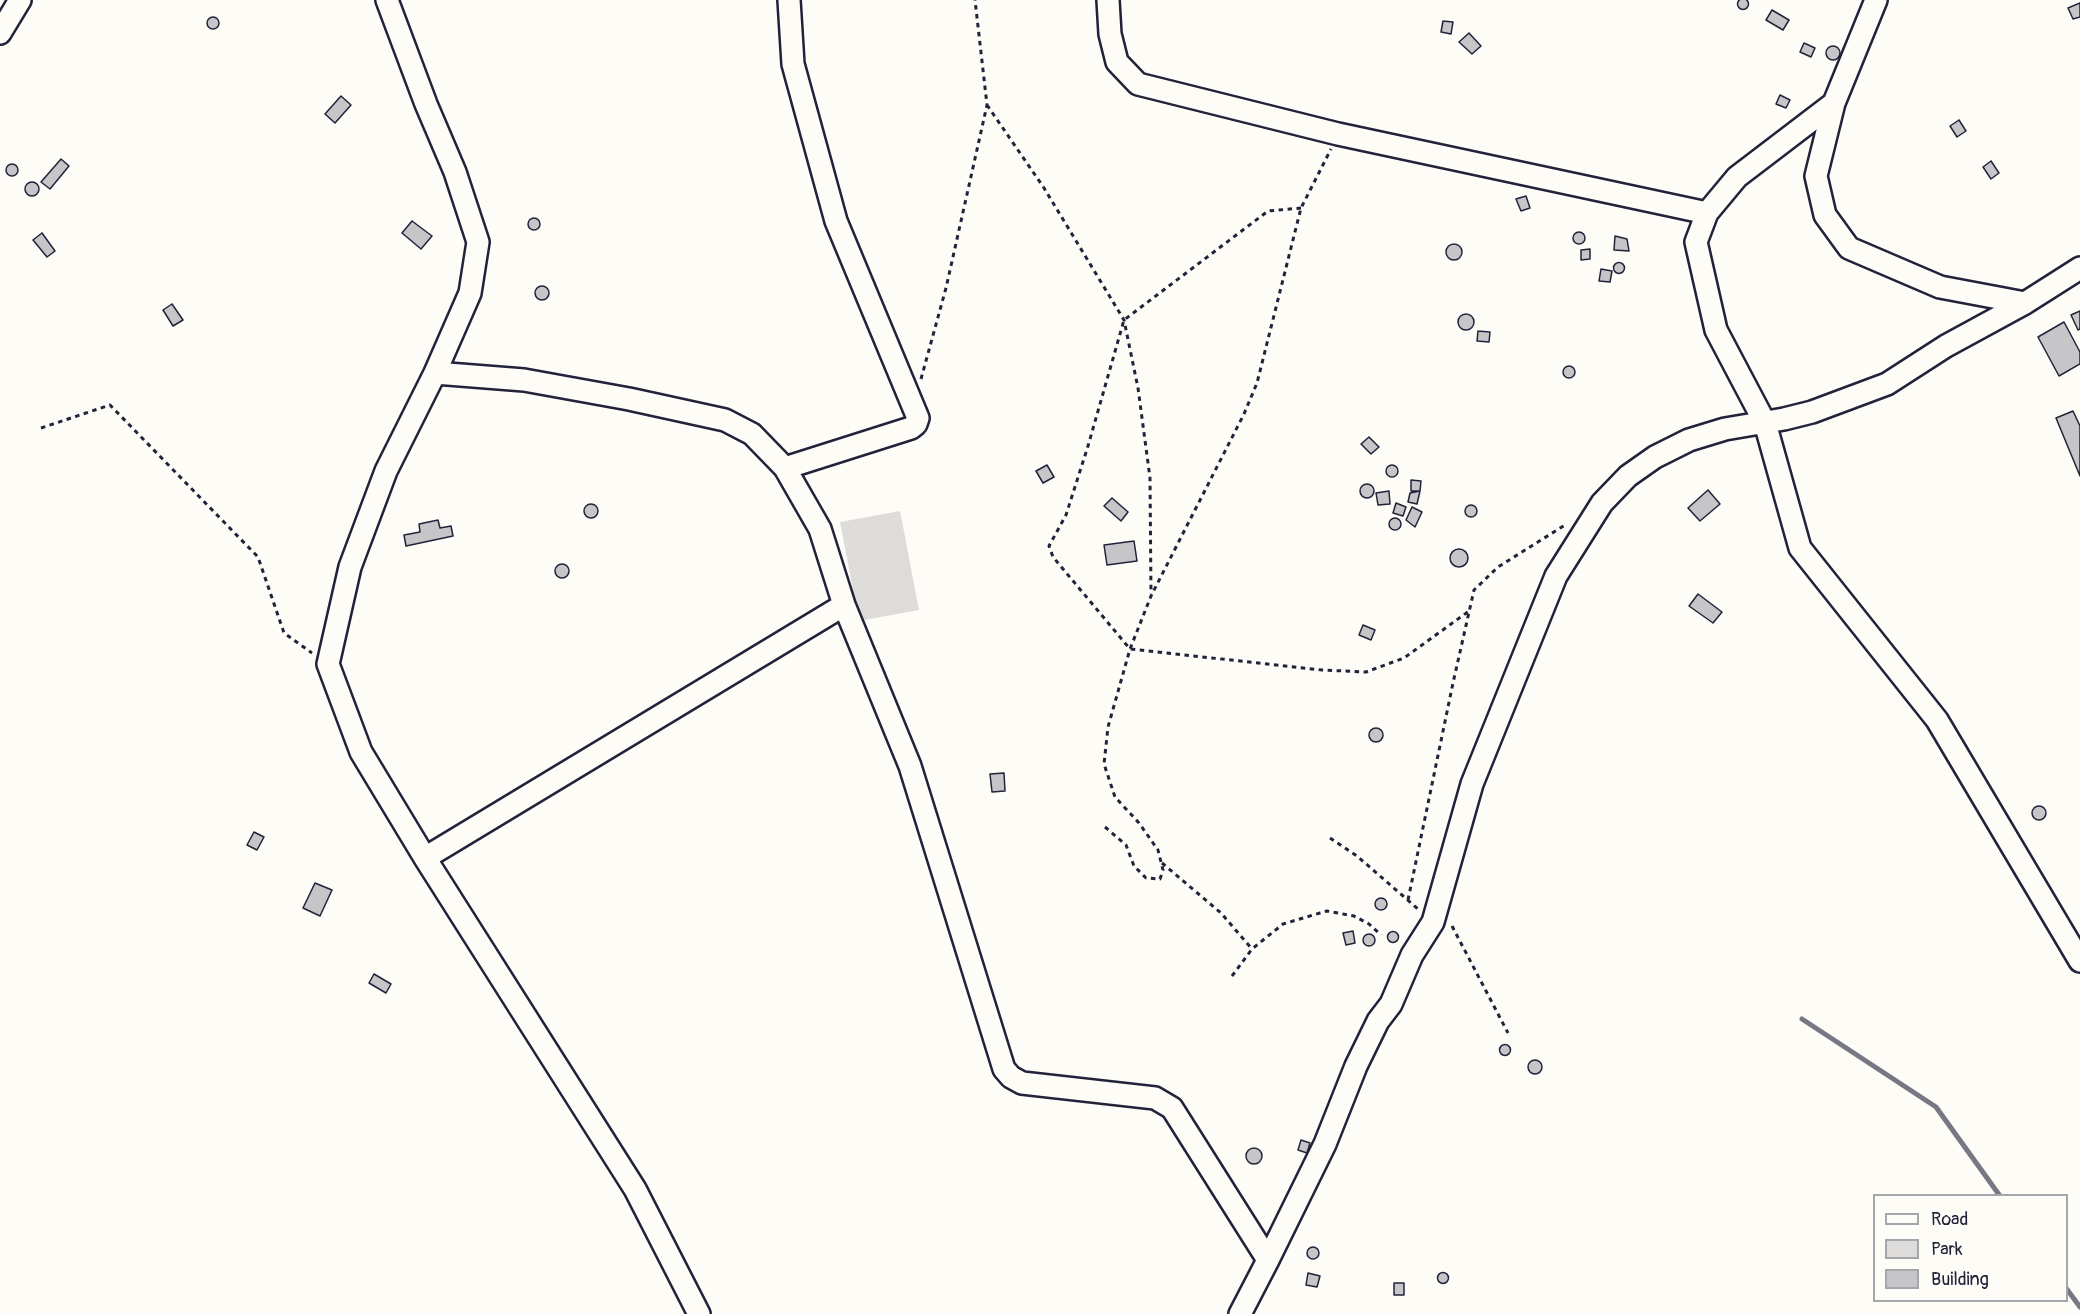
<!DOCTYPE html>
<style>
body{margin:0}
#map{position:relative;width:2080px;height:1314px;overflow:hidden;background:#fdfcf7;font-family:Pangolin,sans-serif}
canvas{display:block}
.legend{position:absolute;left:1873px;top:1194px;width:195px;height:108px;box-sizing:border-box;background:#fdfcf7;border:2px solid #a5a5ac;margin:0;padding:8px 10px;list-style:none;font-size:18px;color:#22223b}
.legend li{display:flex;align-items:center;gap:12px;height:30px}
.legend b{width:30px;border:2px solid #a5a5ac}
</style>
<div id="map">
<canvas width="2080" height="1314"></canvas>
<ul class="legend">
<li><b style="height:8px;background:#fdfcf7"></b>Road</li>
<li><b style="height:16px;background:#dddcdb"></b>Park</li>
<li><b style="height:16px;background:#c6c6c8"></b>Building</li>
</ul>
</div>
<script>
const context = document.querySelector('canvas').getContext('2d');
context.lineJoin = 'round';
function fill(path, color) { context.fillStyle = color; context.fill(path, 'evenodd'); }
const poly = rows => new Path2D(rows.map(r => 'M' + r).join(''));
function trace(path, color, width, dash) { context.strokeStyle = color; context.lineWidth = width; context.lineCap = dash ? 'butt' : 'round'; context.setLineDash(dash || []); context.stroke(path); }
const green = poly([
 [900,511,919,610,859,621,840,522]
]);
const stream = poly([
 [1802,1019,1936,1107,2000,1196],
 [2066,1288,2080,1307]
]);
const building = poly([
 '1737.5 4a5.5 5.5 0 1 1 11 0a5.5 5.5 0 1 1-11 0Z',
 [2080,3,2080,17,2073,19,2068,8,2080,3],
 [1772,10,1789,20,1783,30,1766,20,1772,10],
 '207 23a6 6 0 1 1 12 0a6 6 0 1 1-12 0Z',
 [1443,21,1453,22,1451,34,1441,32,1443,21],
 [1469,33,1481,46,1472,54,1459,42,1469,33],
 [1804,43,1815,48,1811,57,1800,52,1804,43],
 '1826 53a7 7 0 1 1 14 0a7 7 0 1 1-14 0Z',
 [1780,95,1790,100,1786,108,1776,104,1780,95],
 [341,96,351,105,335,123,325,114,341,96],
 [1959,120,1966,131,1957,137,1950,126,1959,120],
 [61,159,69,166,50,189,41,182,61,159],
 [1991,161,1999,173,1991,179,1983,167,1991,161],
 '6 170a6 6 0 1 1 12 0a6 6 0 1 1-12 0Z',
 '25 189a7 7 0 1 1 14 0a7 7 0 1 1-14 0Z',
 [1526,196,1530,208,1521,211,1516,199,1526,196],
 '528 224a6 6 0 1 1 12 0a6 6 0 1 1-12 0Z',
 [412,221,432,236,421,249,402,233,412,221],
 '1573 238a6 6 0 1 1 12 0a6 6 0 1 1-12 0Z',
 [42,233,55,251,47,257,33,240,42,233],
 [1615,236,1627,239,1629,251,1614,250,1615,236],
 '1446 252a8 8 0 1 1 16 0a8 8 0 1 1-16 0Z',
 [1590,249,1590,259,1581,260,1581,250,1590,249],
 '1613.5 268a5.5 5.5 0 1 1 11 0a5.5 5.5 0 1 1-11 0Z',
 [1601,269,1612,271,1610,282,1599,281,1601,269],
 '535 293a7 7 0 1 1 14 0a7 7 0 1 1-14 0Z',
 [172,304,183,320,173,326,163,310,172,304],
 [2080,311,2080,329,2078,330,2071,315,2080,311],
 '1458 322a8 8 0 1 1 16 0a8 8 0 1 1-16 0Z',
 [2064,322,2080,352,2080,364,2059,376,2038,337,2064,322],
 [1478,331,1490,332,1489,342,1477,341,1478,331],
 '1563 372a6 6 0 1 1 12 0a6 6 0 1 1-12 0Z',
 [2073,411,2080,426,2080,476,2056,418,2073,411],
 [1369,437,1379,447,1371,454,1361,444,1369,437],
 '1386 471a6 6 0 1 1 12 0a6 6 0 1 1-12 0Z',
 [1047,465,1054,477,1043,483,1036,471,1047,465],
 [1411,480,1421,481,1420,491,1411,491,1411,480],
 '1360 491a7 7 0 1 1 14 0a7 7 0 1 1-14 0Z',
 [1708,490,1720,504,1700,521,1688,508,1708,490],
 [1389,491,1390,504,1378,505,1376,493,1389,491],
 [1420,491,1417,504,1408,502,1410,493,1420,491],
 [1112,498,1128,512,1121,521,1104,506,1112,498],
 [1396,503,1406,507,1403,516,1393,513,1396,503],
 '584 511a7 7 0 1 1 14 0a7 7 0 1 1-14 0Z',
 '1465 511a6 6 0 1 1 12 0a6 6 0 1 1-12 0Z',
 [1412,507,1422,512,1415,527,1406,520,1412,507],
 '1389 524a6 6 0 1 1 12 0a6 6 0 1 1-12 0Z',
 [438,520,440,528,451,526,453,536,406,546,404,535,420,532,419,524,438,520],
 [1134,541,1137,561,1107,565,1104,545,1134,541],
 '1450 558a9 9 0 1 1 18 0a9 9 0 1 1-18 0Z',
 '555 571a7 7 0 1 1 14 0a7 7 0 1 1-14 0Z',
 [1698,594,1722,612,1713,623,1689,606,1698,594],
 [1363,625,1375,630,1371,640,1359,635,1363,625],
 '1369 735a7 7 0 1 1 14 0a7 7 0 1 1-14 0Z',
 [1004,773,1005,791,992,792,990,774,1004,773],
 '2032 813a7 7 0 1 1 14 0a7 7 0 1 1-14 0Z',
 [254,832,264,837,257,850,247,845,254,832],
 [315,883,332,890,320,916,303,908,315,883],
 '1375 904a6 6 0 1 1 12 0a6 6 0 1 1-12 0Z',
 [1353,931,1355,943,1346,945,1343,933,1353,931],
 '1387.5 937a5.5 5.5 0 1 1 11 0a5.5 5.5 0 1 1-11 0Z',
 '1363 940a6 6 0 1 1 12 0a6 6 0 1 1-12 0Z',
 [374,974,391,984,386,993,369,983,374,974],
 '1499.5 1050a5.5 5.5 0 1 1 11 0a5.5 5.5 0 1 1-11 0Z',
 '1528 1067a7 7 0 1 1 14 0a7 7 0 1 1-14 0Z',
 [1301,1140,1310,1143,1307,1153,1298,1150,1301,1140],
 '1246 1156a8 8 0 1 1 16 0a8 8 0 1 1-16 0Z',
 '1307 1253a6 6 0 1 1 12 0a6 6 0 1 1-12 0Z',
 '1437.5 1278a5.5 5.5 0 1 1 11 0a5.5 5.5 0 1 1-11 0Z',
 [1308,1273,1320,1276,1317,1287,1306,1285,1308,1273],
 [1394,1283,1404,1283,1404,1295,1394,1295,1394,1283]
]);
const path = poly([
 [987,105,1044,188,1124,320,1138,388,1150,478,1151,594],
 [1301,208,1268,211,1124,320,1088,446,1066,515,1049,546,1053,557,1130,649,1322,670,1366,672,1404,658,1469,611],
 [921,379,946,288,987,105,975,0],
 [41,428,110,405,258,557,284,633,312,653],
 [1105,827,1126,845,1134,866,1146,878,1160,879,1163,870,1158,850,1139,823,1115,797,1104,764,1108,727,1130,649,1151,596,1244,414,1257,383,1301,208,1331,149],
 [1330,838,1357,856,1418,909],
 [1162,863,1221,913,1252,949],
 [1408,900,1453,683,1474,590,1498,567,1565,525],
 [1452,926,1508,1033],
 [1232,976,1252,949,1283,924,1320,913,1327,911,1354,916,1369,924,1381,935]
]);
const minor = poly([
 [387,0,426,104,455,172,478,242,470,293,435,373,386,471,350,567,328,664,361,752,425,858,635,1189,699,1314],
 [1108,0,1110,34,1117,62,1138,84,1338,134,1707,213],
 [1876,0,1834,103,1816,176,1825,215,1849,248,1940,287,2025,303],
 [0,33,20,0],
 [1834,103,1737,177,1707,213,1696,242,1716,330,1765,423,1800,548,1937,720,2080,961],
 [435,373,524,380,629,399,725,420,752,434,785,468,820,529,844,605,910,766,1004,1069,1011,1077,1022,1083,1155,1098,1172,1108,1268,1260],
 [785,468,911,428,916,424,918,418,836,221,793,64,789,0],
 [425,858,844,605],
 [1240,1314,1268,1260,1325,1144,1356,1066,1378,1021,1391,1004,1412,955,1433,922,1472,784,1556,576,1602,503,1628,476,1655,457,1689,440,1725,429,1784,419,1812,412,1887,384,1946,346,2025,303,2080,268]
]);
fill(green, '#dddcdb');
trace(stream, '#787885', 5);
fill(building, '#c6c6c8');
trace(building, '#22223b', 1.5);
trace(minor, '#22223b', 26);
trace(path, '#22223b', 3, [4.5, 4.5]);
trace(minor, '#fdfcf7', 21);
</script>
